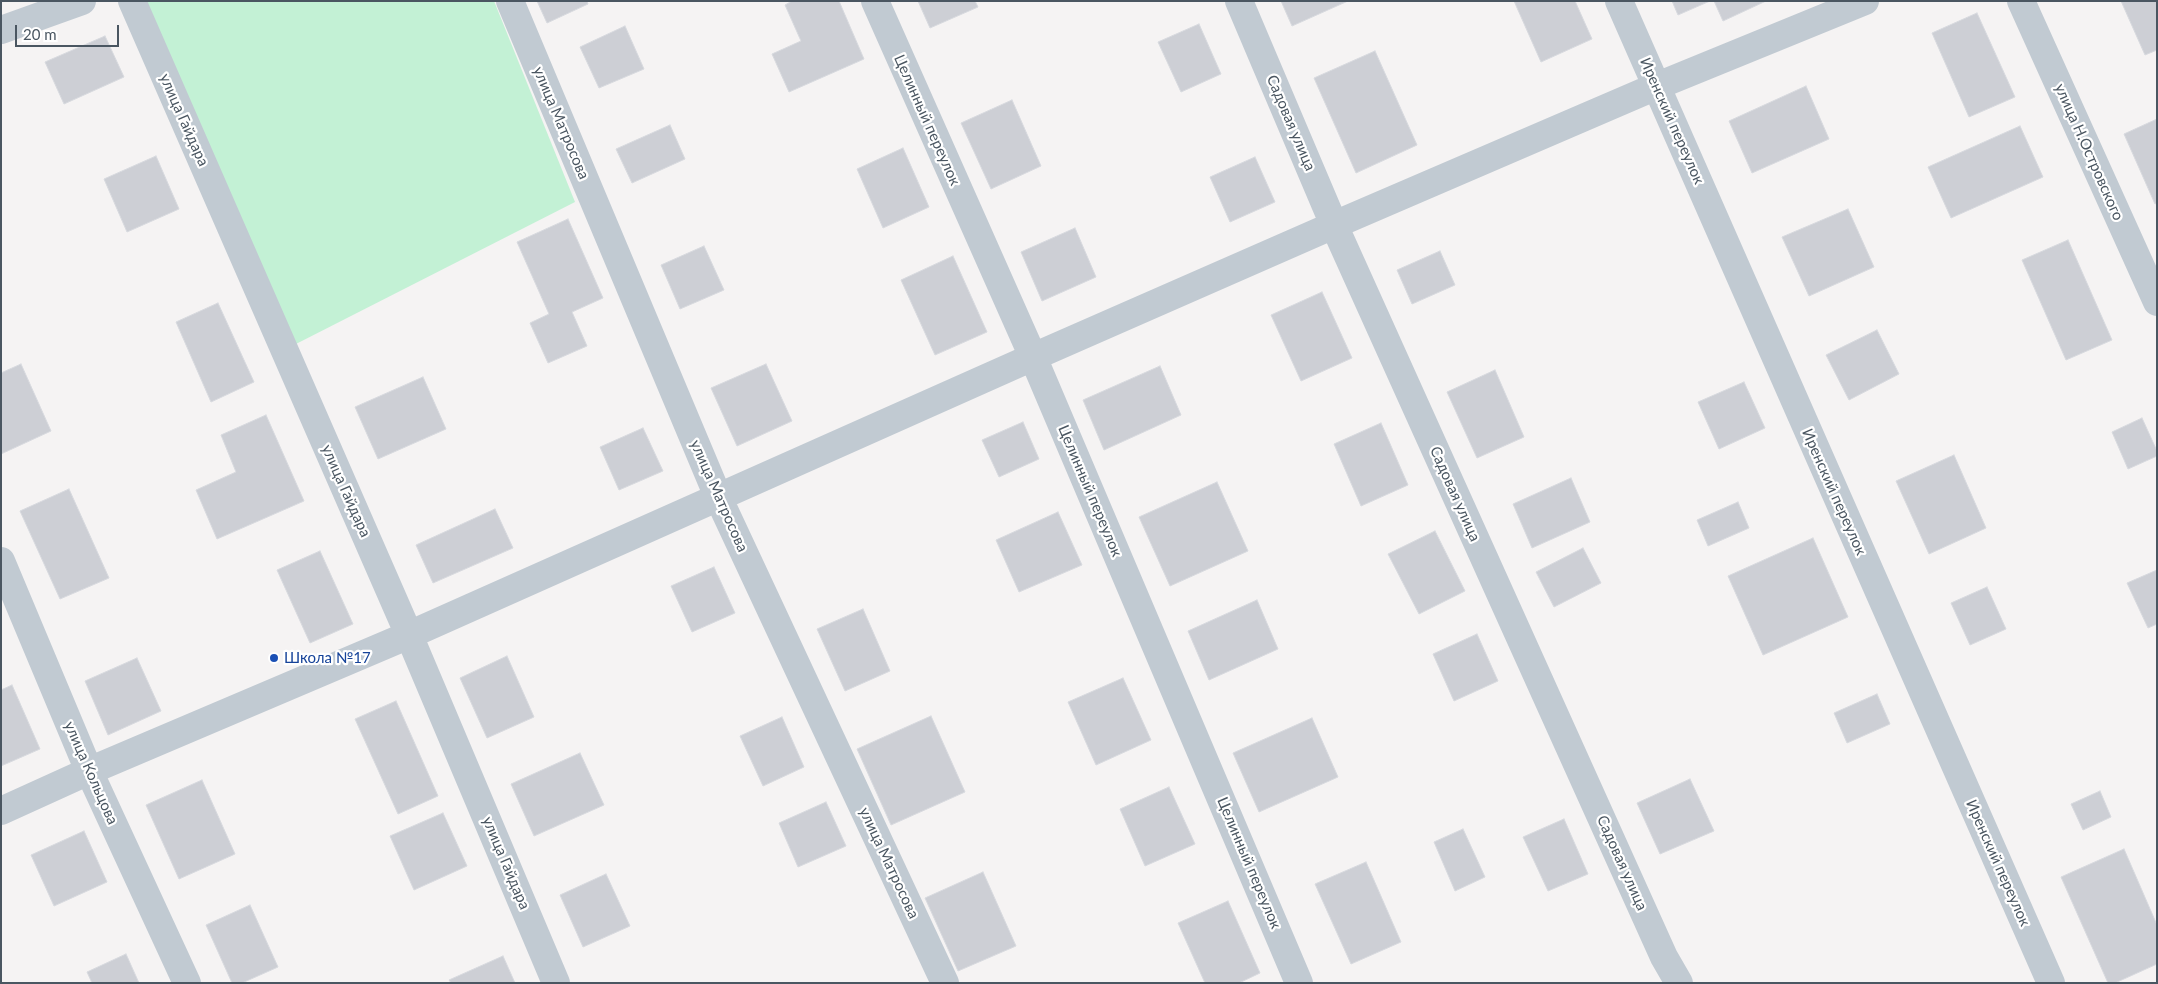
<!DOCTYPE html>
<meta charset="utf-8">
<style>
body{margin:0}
#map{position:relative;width:2158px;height:984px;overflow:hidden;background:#f5f3f3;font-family:Lato,sans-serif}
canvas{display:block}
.frame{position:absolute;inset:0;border:2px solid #4a5661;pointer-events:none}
.scale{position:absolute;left:15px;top:25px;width:104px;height:22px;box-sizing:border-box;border:2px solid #4a5661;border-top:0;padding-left:6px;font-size:15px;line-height:18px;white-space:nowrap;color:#4a5661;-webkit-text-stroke:4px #fff;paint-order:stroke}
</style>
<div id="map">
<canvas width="2158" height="984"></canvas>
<div class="frame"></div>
<div class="scale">20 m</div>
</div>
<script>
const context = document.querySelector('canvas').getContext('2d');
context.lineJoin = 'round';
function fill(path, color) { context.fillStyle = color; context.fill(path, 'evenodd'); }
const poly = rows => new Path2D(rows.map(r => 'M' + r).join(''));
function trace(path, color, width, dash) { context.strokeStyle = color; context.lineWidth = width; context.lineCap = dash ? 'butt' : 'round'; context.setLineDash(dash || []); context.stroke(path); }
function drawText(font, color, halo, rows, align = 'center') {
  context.font = font + ' Lato,sans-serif'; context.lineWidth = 4.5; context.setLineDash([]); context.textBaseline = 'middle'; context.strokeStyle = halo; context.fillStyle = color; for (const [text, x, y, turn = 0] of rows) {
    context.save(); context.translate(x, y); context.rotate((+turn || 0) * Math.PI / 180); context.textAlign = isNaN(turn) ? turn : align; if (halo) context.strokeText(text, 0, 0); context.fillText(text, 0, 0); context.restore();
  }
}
const green = poly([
 [145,1,494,1,575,202,294,345]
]);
const building = poly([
 [537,1,587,1,588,4,547,23,537,1],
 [792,1,839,1,864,59,789,92,772,54,801,41,785,5,792,1],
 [918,1,975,1,978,7,930,28,918,1],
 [1281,1,1348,1,1292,26,1281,1],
 [1514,1,1575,1,1592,39,1541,62,1514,1],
 [1672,1,1710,1,1678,15,1672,1],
 [1714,1,1766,1,1723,21,1714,1],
 [2121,1,2157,1,2157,50,2145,55,2121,1],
 [1977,13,2015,97,1969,117,1932,33,1977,13],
 [1199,24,1221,74,1181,92,1158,42,1199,24],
 [625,26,644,69,599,88,580,47,625,26],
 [105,36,124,77,64,104,45,62,105,36],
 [1375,51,1417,145,1356,173,1314,78,1375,51],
 [1806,86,1829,139,1752,173,1729,121,1806,86],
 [1012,100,1041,166,991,189,961,123,1012,100],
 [2157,119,2157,203,2155,204,2124,134,2157,119],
 [670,125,685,159,632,183,616,149,670,125],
 [2020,126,2043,177,1951,218,1928,167,2020,126],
 [903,148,929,207,883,228,857,169,903,148],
 [156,156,179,209,127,232,104,179,156,156],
 [1255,157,1275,202,1230,222,1210,177,1255,157],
 [1848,209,1874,267,1809,296,1782,237,1848,209],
 [568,219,603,298,572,312,587,346,548,363,530,323,549,314,517,242,568,219],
 [1075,228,1096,277,1042,301,1021,252,1075,228],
 [2068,240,2112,340,2066,360,2022,260,2068,240],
 [704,246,724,290,680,309,661,265,704,246],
 [1440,251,1455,285,1412,304,1397,270,1440,251],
 [953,256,987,332,935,355,901,280,953,256],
 [1322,292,1352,358,1301,381,1271,315,1322,292],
 [218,303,254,382,211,402,176,322,218,303],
 [1877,330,1899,374,1849,400,1826,355,1877,330],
 [21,364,51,431,1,454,1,373,21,364],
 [766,364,792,421,737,446,711,388,766,364],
 [1160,366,1181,415,1104,450,1083,400,1160,366],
 [1495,370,1524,437,1477,458,1447,392,1495,370],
 [423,377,446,429,378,459,355,407,423,377],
 [1744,382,1765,428,1719,449,1698,402,1744,382],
 [266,415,304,501,217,539,196,490,236,472,221,435,266,415],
 [2142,418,2157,451,2157,456,2128,469,2112,432,2142,418],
 [1023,422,1039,459,999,477,982,440,1023,422],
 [1381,423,1408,485,1361,506,1334,444,1381,423],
 [643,428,663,471,619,490,600,447,643,428],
 [1954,455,1986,528,1929,554,1896,481,1954,455],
 [1571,478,1590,522,1532,548,1513,504,1571,478],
 [1217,482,1248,551,1170,586,1139,517,1217,482],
 [69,489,109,578,60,599,20,511,69,489],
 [1738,502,1749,528,1708,546,1697,520,1738,502],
 [495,509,513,548,433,583,416,545,495,509],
 [1058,512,1082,565,1019,592,996,540,1058,512],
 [1435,531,1465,591,1419,614,1388,554,1435,531],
 [1813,538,1848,617,1763,655,1728,576,1813,538],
 [1583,548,1601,583,1554,607,1536,572,1583,548],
 [320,551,353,624,310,643,277,570,320,551],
 [714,567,735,613,692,632,671,586,714,567],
 [2157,570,2157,624,2148,628,2127,583,2157,570],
 [1987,587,2006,629,1970,645,1951,603,1987,587],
 [1257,600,1278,649,1209,680,1188,631,1257,600],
 [863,609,890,671,845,691,817,629,863,609],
 [1477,634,1498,681,1454,701,1433,654,1477,634],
 [507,656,534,717,487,738,460,678,507,656],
 [137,658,161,711,108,735,85,681,137,658],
 [1123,678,1151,740,1096,765,1068,702,1123,678],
 [12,685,40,749,1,766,1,690,12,685],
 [1877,694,1890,724,1847,743,1834,713,1877,694],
 [396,701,438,796,398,814,355,719,396,701],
 [931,716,965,792,891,825,857,749,931,716],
 [782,717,804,767,763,786,740,736,782,717],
 [1312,718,1338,777,1259,812,1233,753,1312,718],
 [580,753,604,805,534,836,511,784,580,753],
 [1690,779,1714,831,1660,854,1637,803,1690,779],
 [202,780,235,854,179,879,146,805,202,780],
 [1169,787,1195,844,1145,866,1120,809,1169,787],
 [2100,791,2111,817,2083,830,2071,804,2100,791],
 [826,802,846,846,798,867,779,823,826,802],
 [443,813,467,866,414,890,390,836,443,813],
 [1564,819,1588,874,1548,891,1523,837,1564,819],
 [1463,829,1485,877,1455,891,1434,842,1463,829],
 [84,831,107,882,54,906,31,855,84,831],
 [2124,849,2157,925,2157,964,2115,983,2108,983,2061,877,2124,849],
 [1366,862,1401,942,1351,964,1315,884,1366,862],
 [983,872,1016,946,958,971,925,898,983,872],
 [606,874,630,926,583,947,560,895,606,874],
 [1228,901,1260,973,1239,983,1205,983,1178,923,1228,901],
 [250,905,278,967,242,983,232,983,206,925,250,905],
 [126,954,139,983,92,983,87,972,126,954],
 [503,956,515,983,451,983,449,980,503,956]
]);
const street = poly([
 [132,1,409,635,556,983],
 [510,1,719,499,945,983],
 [875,1,1033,357,1299,983],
 [1239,1,1334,225,1664,957,1679,983],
 [1619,1,2051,983],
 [2021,1,2157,302],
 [1,30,82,1],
 [1,561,89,771,187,983],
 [1,811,89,771,409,635,1033,357,1334,225,1657,86,1865,1]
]);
const markers = [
 [274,658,5,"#1a4fb4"]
];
const streetNames = [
 ["улица Гайдара",184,120,66],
 ["Целинный переулок",927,120,66],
 ["Иренский переулок",1672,121,66],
 ["улица Матросова",561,123,67],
 ["Садовая улица",1291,123,67],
 ["улица Н.Островского",2089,152,66],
 ["улица Гайдара",346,491,66],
 ["Целинный переулок",1090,491,67],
 ["Иренский переулок",1834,492,66],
 ["Садовая улица",1455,494,66],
 ["улица Матросова",719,496,66],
 ["улица Кольцова",91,773,66],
 ["улица Гайдара",506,863,67],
 ["улица Матросова",889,863,65],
 ["Целинный переулок",1249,863,67],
 ["Садовая улица",1622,863,66],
 ["Иренский переулок",1998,863,66]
];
const transitNames = [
 ["Школа №17",284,658]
];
fill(green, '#c3f1d5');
fill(building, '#cdcfd5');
trace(building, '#d7d9de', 1);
trace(street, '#c1cad2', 28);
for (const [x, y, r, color] of markers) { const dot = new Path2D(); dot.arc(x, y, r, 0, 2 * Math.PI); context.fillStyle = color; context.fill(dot); trace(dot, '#fff', 2); }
drawText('15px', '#4a5661', '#fff', streetNames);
drawText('15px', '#164399', '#fff', transitNames, 'left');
</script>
